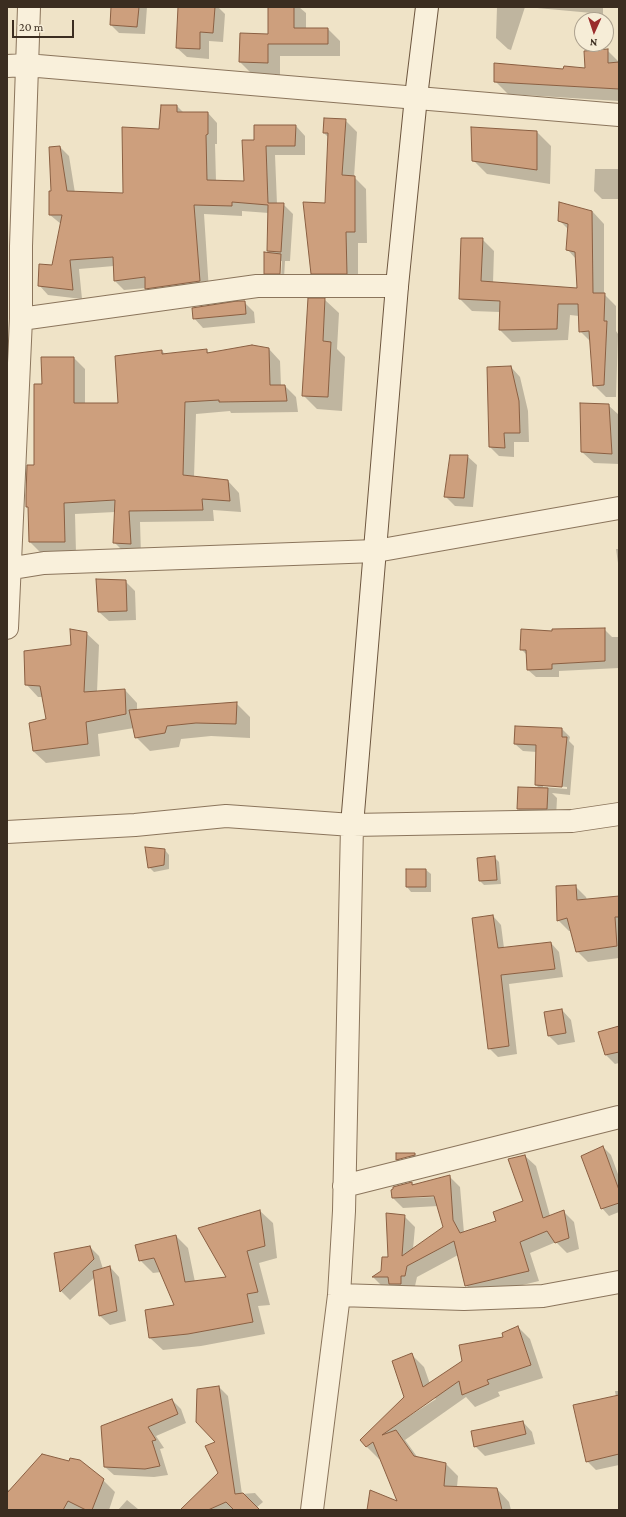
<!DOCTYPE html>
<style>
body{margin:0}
#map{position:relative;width:626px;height:1517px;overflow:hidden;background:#efe3c7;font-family:"Crimson Pro",serif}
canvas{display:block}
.frame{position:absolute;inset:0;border:8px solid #3b2d20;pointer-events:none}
.north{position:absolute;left:574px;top:12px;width:40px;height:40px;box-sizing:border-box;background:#f6edd7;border:1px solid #aba08e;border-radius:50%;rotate:183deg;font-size:11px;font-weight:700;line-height:16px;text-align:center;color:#3b2d20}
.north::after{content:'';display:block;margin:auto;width:14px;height:18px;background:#9a2c2c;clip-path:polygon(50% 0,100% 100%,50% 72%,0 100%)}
.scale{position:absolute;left:12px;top:20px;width:62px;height:18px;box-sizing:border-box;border:2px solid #3b2d20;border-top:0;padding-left:5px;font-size:12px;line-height:14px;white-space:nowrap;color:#3b2d20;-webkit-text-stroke:3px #f6edd7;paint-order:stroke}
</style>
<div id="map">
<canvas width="626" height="1517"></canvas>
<div class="frame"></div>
<div class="north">N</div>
<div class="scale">20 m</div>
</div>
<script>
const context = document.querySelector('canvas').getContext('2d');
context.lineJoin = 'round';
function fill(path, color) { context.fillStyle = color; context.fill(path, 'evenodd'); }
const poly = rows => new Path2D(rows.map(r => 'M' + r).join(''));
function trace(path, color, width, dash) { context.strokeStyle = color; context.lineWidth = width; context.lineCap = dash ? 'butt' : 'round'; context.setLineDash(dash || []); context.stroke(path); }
const shadow = poly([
 [112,7,147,7,145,34,119,33,111,25],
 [179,7,218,7,225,14,223,42,209,41,209,59,187,57,177,48],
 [269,7,299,7,306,13,306,29,328,29,340,41,340,56,280,56,280,75,252,74,240,62,269,35],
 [497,7,525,7,511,50,508,49,496,38],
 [526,7,603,7,603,14],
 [607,50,619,62,619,101,508,94,495,81,586,69],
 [177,106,184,113,208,113,217,123,217,144,215,144,216,181,245,182,254,141,296,126,305,136,305,155,275,155,277,204,283,204,293,214,290,261,285,261,284,278,281,278,282,261,280,261,279,278,270,278,265,273,271,254,268,251,269,213,242,211,242,216,204,214,209,291,155,298,146,288,124,290,115,281,114,266,79,269,82,299,48,295,39,285,52,266,61,224,50,215,52,192,60,147,69,156,75,193,124,194,160,130],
 [345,120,357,132,354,177,366,189,367,243,358,243,358,285,324,285,312,273,326,204,329,138,324,133],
 [537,132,551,146,550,184,487,174,473,160],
 [595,169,619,169,619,199,602,199,594,191],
 [592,211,604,224,604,294,616,306,616,331,618,334,616,397,606,397,594,385,591,342,580,331,579,316,570,315,568,340,512,342,500,330,500,312,472,311,460,299,482,239,494,251,493,283,578,289,576,259,567,249,568,229,559,220],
 [325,300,339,313,337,349,345,357,342,411,317,409,303,395],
 [244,302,254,312,255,323,203,328,194,318],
 [269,349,280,361,281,386,285,386,296,397,298,412,231,413,230,411,196,414,194,477,228,481,239,493,241,512,213,510,214,521,140,522,141,555,126,554,114,542,115,512,75,514,76,553,41,553,30,542,29,508,43,385,74,358,85,369,85,404,119,404,162,351,166,355,206,350,209,353],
 [511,367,520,377,528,411,529,442,514,442,514,457,499,456,490,447],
 [608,405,619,415,619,464,594,463,582,452],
 [467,456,477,465,473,507,455,506,446,497],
 [616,549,619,549,619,564,618,563],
 [125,581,135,591,136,620,109,621,99,612],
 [604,629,612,637,619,637,619,668,559,671,559,677,536,677,528,670,528,656,521,649,553,633],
 [86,633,99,645,97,692,125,690,137,703,137,711,236,703,250,717,250,738,211,736,181,739,179,747,150,751,136,737,134,728,98,734,100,756,46,763,33,751,47,719,43,697,38,697,26,684],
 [562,729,570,737,569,741,574,746,570,795,552,793,557,798,556,818,528,819,518,809,519,788,540,789,536,785,537,752,523,751,515,744],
 [543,785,567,787,567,789,543,787],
 [165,850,169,855,169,869,154,872,149,867],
 [495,858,499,862,501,884,484,885,480,881],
 [426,870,431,874,431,892,411,892,407,887],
 [575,886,586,897,587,900,619,897,619,958,588,962,577,951,572,931,569,931,558,920],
 [493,916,501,925,504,948,551,943,559,952,563,977,509,984,517,1054,498,1057,489,1048],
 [562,1010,571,1020,575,1042,558,1045,549,1036],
 [619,1027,619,1063,615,1064,606,1055,600,1032],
 [603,1147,611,1155,619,1177,619,1212,609,1216,602,1208],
 [397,1154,415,1154,419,1160,401,1164,397,1160],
 [408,1156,409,1158,400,1160,400,1158],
 [525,1156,536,1166,550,1216,563,1211,574,1222,579,1249,567,1253,556,1242,530,1253,539,1281,477,1296,466,1285,458,1255,417,1277,415,1286,411,1286,411,1295,383,1287,373,1277,382,1271,389,1258,404,1216,415,1227,413,1249,444,1227,438,1206,403,1208,393,1198,412,1183,414,1185,450,1177,460,1187,464,1233,497,1222,524,1202],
 [439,1195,439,1197,400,1198,405,1196],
 [260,1211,273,1223,277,1258,259,1263,270,1305,258,1306,265,1334,201,1346,163,1350,150,1338,176,1306,161,1272,153,1273,140,1260,176,1236,188,1248,195,1282,227,1278,200,1228],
 [90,1247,99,1256,103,1269,110,1267,119,1277,126,1321,110,1325,100,1316,95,1277,70,1300,61,1291],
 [518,1327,530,1339,543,1378,498,1392,500,1396,475,1407,466,1397,405,1440,418,1458,446,1464,458,1476,457,1487,497,1489,509,1502,511,1510,368,1510,398,1502,380,1458,379,1459,366,1446,405,1397,411,1354,424,1367,430,1384,504,1337],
 [434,1397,436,1399,408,1417,411,1414],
 [219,1387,228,1396,242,1494,255,1493,263,1502,256,1508,258,1510,183,1510,220,1473,217,1442],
 [615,1391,619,1391,619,1465,596,1470,587,1461,616,1397],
 [172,1400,181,1409,186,1423,156,1436,164,1448,160,1449,168,1475,154,1477,114,1475,105,1467],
 [523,1422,532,1432,535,1444,485,1456,475,1446],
 [103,1480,115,1492,109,1510,7,1510,7,1489,13,1492],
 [127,1500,138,1509,139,1510,118,1510]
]);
const building = poly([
 [111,7,139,7,137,27,110,25,111,7],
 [178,7,215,7,213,33,200,32,200,49,176,48,178,7],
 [268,7,294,7,294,28,328,28,328,44,268,44,268,63,239,62,240,33,268,34,268,7],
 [608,49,608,63,619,62,619,89,494,82,494,63,563,69,564,66,585,68,584,51,608,49],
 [161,105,177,105,177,112,208,112,208,134,206,135,207,180,244,181,242,140,254,140,254,125,296,125,295,146,266,146,268,203,284,203,281,252,267,251,268,205,232,202,232,206,194,205,200,281,145,289,145,277,114,281,113,257,70,260,73,290,38,286,39,264,52,265,62,215,49,215,49,191,51,191,49,147,60,146,67,191,123,193,122,127,159,129,161,105],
 [324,118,346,119,342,175,355,176,355,232,346,232,347,274,311,274,303,202,325,203,328,133,323,133,324,118],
 [471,127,537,131,537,170,472,161,471,127],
 [559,202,592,211,593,293,605,293,604,321,607,321,604,385,593,386,589,331,579,332,578,304,558,304,557,329,499,330,500,301,459,299,461,238,483,238,481,281,577,288,575,252,566,250,568,224,558,221,559,202],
 [264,252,281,254,280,274,264,274,264,252],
 [308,298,325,298,323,341,331,342,328,397,302,396,308,298],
 [237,301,245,301,246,314,193,319,192,308,237,301],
 [252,345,269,348,270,385,285,385,287,401,219,402,219,400,185,402,183,475,228,480,230,501,202,499,203,510,129,511,131,544,113,543,115,500,64,503,65,542,29,542,28,507,26,507,26,495,27,465,34,465,34,384,42,384,41,357,74,357,74,403,118,403,115,356,162,350,162,354,207,349,207,353,252,345],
 [511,366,519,401,520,433,504,433,505,448,489,447,487,367,511,366],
 [580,403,609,404,612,454,581,452,580,403],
 [450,455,468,455,464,498,444,497,450,455],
 [96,579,126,580,127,611,98,612,96,579],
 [605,628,605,661,552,664,552,669,527,670,526,650,520,650,521,629,552,631,552,629,605,628],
 [70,629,87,632,84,692,125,689,126,714,86,722,88,744,33,751,29,723,46,719,40,686,25,685,24,651,71,645,70,629],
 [237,702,236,724,196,723,167,726,165,733,135,738,129,710,237,702],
 [515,726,562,728,562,737,567,737,562,787,535,785,536,745,514,744,515,726],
 [518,787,548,788,547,809,517,809,518,787],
 [145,847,165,849,164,865,148,868,145,847],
 [495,856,497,880,479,881,477,858,495,856],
 [406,869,426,869,426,887,406,887,406,869],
 [576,885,577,900,619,896,619,917,615,917,617,946,576,952,567,918,557,921,556,886,576,885],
 [493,915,498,948,551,942,555,969,501,975,509,1046,488,1049,472,918,493,915],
 [562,1009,566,1033,548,1036,544,1012,562,1009],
 [619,1026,619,1052,605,1055,598,1032,619,1026],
 [603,1146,619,1190,619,1203,601,1209,581,1156,603,1146],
 [396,1153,415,1153,415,1155,396,1160,396,1153],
 [525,1155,543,1218,564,1210,569,1238,555,1243,547,1231,520,1242,529,1271,465,1286,454,1241,407,1266,405,1276,401,1276,401,1284,389,1284,388,1277,372,1277,381,1271,382,1257,388,1257,386,1213,405,1215,402,1256,443,1227,434,1196,392,1198,391,1190,393,1189,393,1187,412,1182,412,1185,450,1175,453,1220,460,1233,496,1221,493,1212,523,1201,508,1159,525,1155],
 [260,1210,265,1246,247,1251,258,1292,247,1294,253,1322,188,1334,149,1338,145,1310,174,1305,154,1258,139,1261,135,1245,176,1235,185,1282,226,1277,198,1228,260,1210],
 [90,1246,94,1259,60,1292,54,1253,90,1246],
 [110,1266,117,1311,99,1316,93,1271,110,1266],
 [518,1326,531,1365,487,1380,489,1384,462,1395,459,1381,382,1435,396,1430,414,1456,446,1463,444,1486,497,1488,502,1510,367,1510,370,1490,397,1501,373,1442,366,1447,360,1440,404,1397,392,1361,412,1353,423,1387,462,1361,459,1345,503,1337,502,1333,518,1326],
 [219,1386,235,1494,243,1493,260,1510,234,1510,226,1502,208,1510,180,1510,218,1473,205,1446,215,1442,196,1422,197,1389,219,1386],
 [619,1395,619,1454,586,1462,573,1405,619,1395],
 [172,1399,178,1414,148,1427,156,1440,152,1441,160,1466,145,1469,104,1467,101,1426,172,1399],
 [523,1421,526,1434,474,1447,471,1431,523,1421],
 [42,1454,69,1461,70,1458,80,1460,104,1479,92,1510,86,1510,68,1501,63,1510,7,1510,7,1493,42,1454]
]);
const street = poly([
 [7,66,26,65,619,115],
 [21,319,257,286,397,286],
 [7,569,44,563,376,551,619,508],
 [7,628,21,319,21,246,29,7],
 [7,832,135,825,226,816,352,825,572,821,619,814],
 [344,1186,619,1117],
 [339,1295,464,1299,543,1296,619,1282],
 [312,1510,339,1295,344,1211,352,825]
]);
const secondary = poly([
 [352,825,397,286,416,97,427,7]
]);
fill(shadow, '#0003');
fill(building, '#cd9f7d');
trace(building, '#8a5f42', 1);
trace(street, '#8b755c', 24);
trace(secondary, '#6d563f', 24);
trace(street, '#f9f0db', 22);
trace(secondary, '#f9f0db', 22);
</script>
